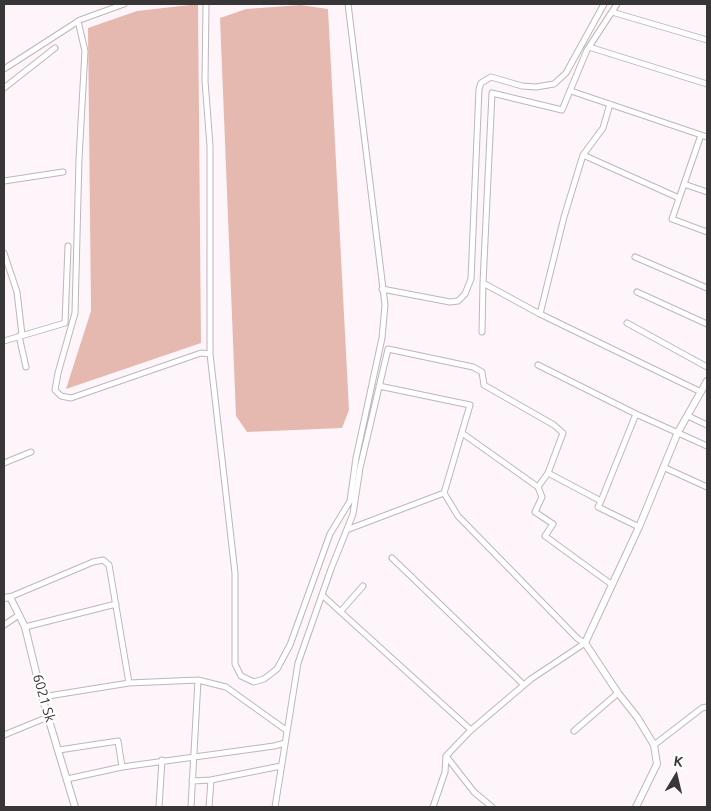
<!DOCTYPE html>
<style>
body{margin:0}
#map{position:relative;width:711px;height:811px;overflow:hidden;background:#fdf5f9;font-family:Ubuntu,sans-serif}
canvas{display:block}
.frame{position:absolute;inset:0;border:5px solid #393638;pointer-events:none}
.north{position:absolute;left:651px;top:751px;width:50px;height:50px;-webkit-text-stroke:4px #fff;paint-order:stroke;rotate:9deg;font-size:14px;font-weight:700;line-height:20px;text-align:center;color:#393638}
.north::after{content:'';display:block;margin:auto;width:18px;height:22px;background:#393638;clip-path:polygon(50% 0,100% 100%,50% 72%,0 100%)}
</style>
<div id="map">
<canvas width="711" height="811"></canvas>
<div class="frame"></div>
<div class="north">K</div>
</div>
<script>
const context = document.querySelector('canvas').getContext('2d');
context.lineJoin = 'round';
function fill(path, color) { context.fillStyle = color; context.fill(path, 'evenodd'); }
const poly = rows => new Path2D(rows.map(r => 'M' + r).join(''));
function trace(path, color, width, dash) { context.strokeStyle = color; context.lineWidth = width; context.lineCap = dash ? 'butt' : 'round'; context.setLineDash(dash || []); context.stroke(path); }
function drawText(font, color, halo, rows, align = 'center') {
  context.font = font + ' Ubuntu,sans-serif'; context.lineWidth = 4.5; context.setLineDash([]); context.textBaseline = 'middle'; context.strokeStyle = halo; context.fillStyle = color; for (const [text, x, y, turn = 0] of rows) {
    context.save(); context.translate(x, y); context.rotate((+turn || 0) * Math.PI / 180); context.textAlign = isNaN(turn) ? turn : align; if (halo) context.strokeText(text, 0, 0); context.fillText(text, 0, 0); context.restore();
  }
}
const green = poly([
 [198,4,201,343,66,389,91,311,88,28,137,11],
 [301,5,328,9,349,410,342,428,247,432,236,416,220,18,246,9]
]);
const minor = poly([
 [206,4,205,81,210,146,210,354],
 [612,12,707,40],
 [78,21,85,51,79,159,75,313,58,373,55,390,61,396,71,398,201,353,210,354,235,573,235,664,241,676,254,682,264,679,277,669,290,645,330,534,350,501,356,458,382,338,385,305,348,4],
 [589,47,707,84],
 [4,69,80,20,124,4],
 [4,88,55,48],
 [571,91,707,137],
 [583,155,603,128,610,104],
 [4,181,63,172],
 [684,184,701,135],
 [707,192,684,184,672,219,707,232],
 [4,253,17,292,22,335],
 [635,257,707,288],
 [483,283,492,93,562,110,587,50,617,4],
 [382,289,450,302,458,301,465,294,471,279,479,89,481,83,491,77,522,86,536,87,554,84,566,73,604,4],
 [637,292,707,324],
 [540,314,564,217,583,155,679,198],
 [627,323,707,367],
 [482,332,483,283,540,314,701,392],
 [19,336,26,367],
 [4,341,65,323,68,246],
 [538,365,636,414,707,446],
 [379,386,470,405,444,493,458,516,578,639,585,643,531,679,471,730,446,756,445,772,433,807],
 [688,416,707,425],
 [462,433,538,487,542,497,535,512,553,524,545,536,611,584],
 [4,463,31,452],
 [663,467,707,487],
 [538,487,548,473],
 [601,501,636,414],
 [349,529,444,493],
 [392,558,524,685],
 [322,595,471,730],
 [10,597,93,562,103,560,109,565,129,683],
 [341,611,363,586],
 [4,625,19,615],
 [25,627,116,604],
 [42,697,129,683,198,680,226,687,286,730],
 [574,731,618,693],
 [4,735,48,717],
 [654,745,702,708,707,707],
 [59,750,118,741,122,767],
 [446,756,474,792,492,807],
 [67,779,122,767,274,746,285,743],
 [192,781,211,780,281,766],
 [159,807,162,760],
 [191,807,198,680],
 [209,807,211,780],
 [275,807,298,663,331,569,353,514,360,468,388,349,473,367,482,372,484,385,554,425,563,433,548,473,601,501,598,507,639,527]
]);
const tertiary = poly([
 [4,598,10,597,25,627,42,697,75,807],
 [636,807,657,764,654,745,637,717,618,693,585,643,639,527,678,432,707,381]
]);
const streetNames = [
 ["6021 Sk",44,698,74]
];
fill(green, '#e6b9b0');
trace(minor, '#beb6bb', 7);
trace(tertiary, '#beb6bb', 8);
trace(minor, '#fff', 5);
trace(tertiary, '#fff', 6);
drawText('14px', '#393638', '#fff', streetNames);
</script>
